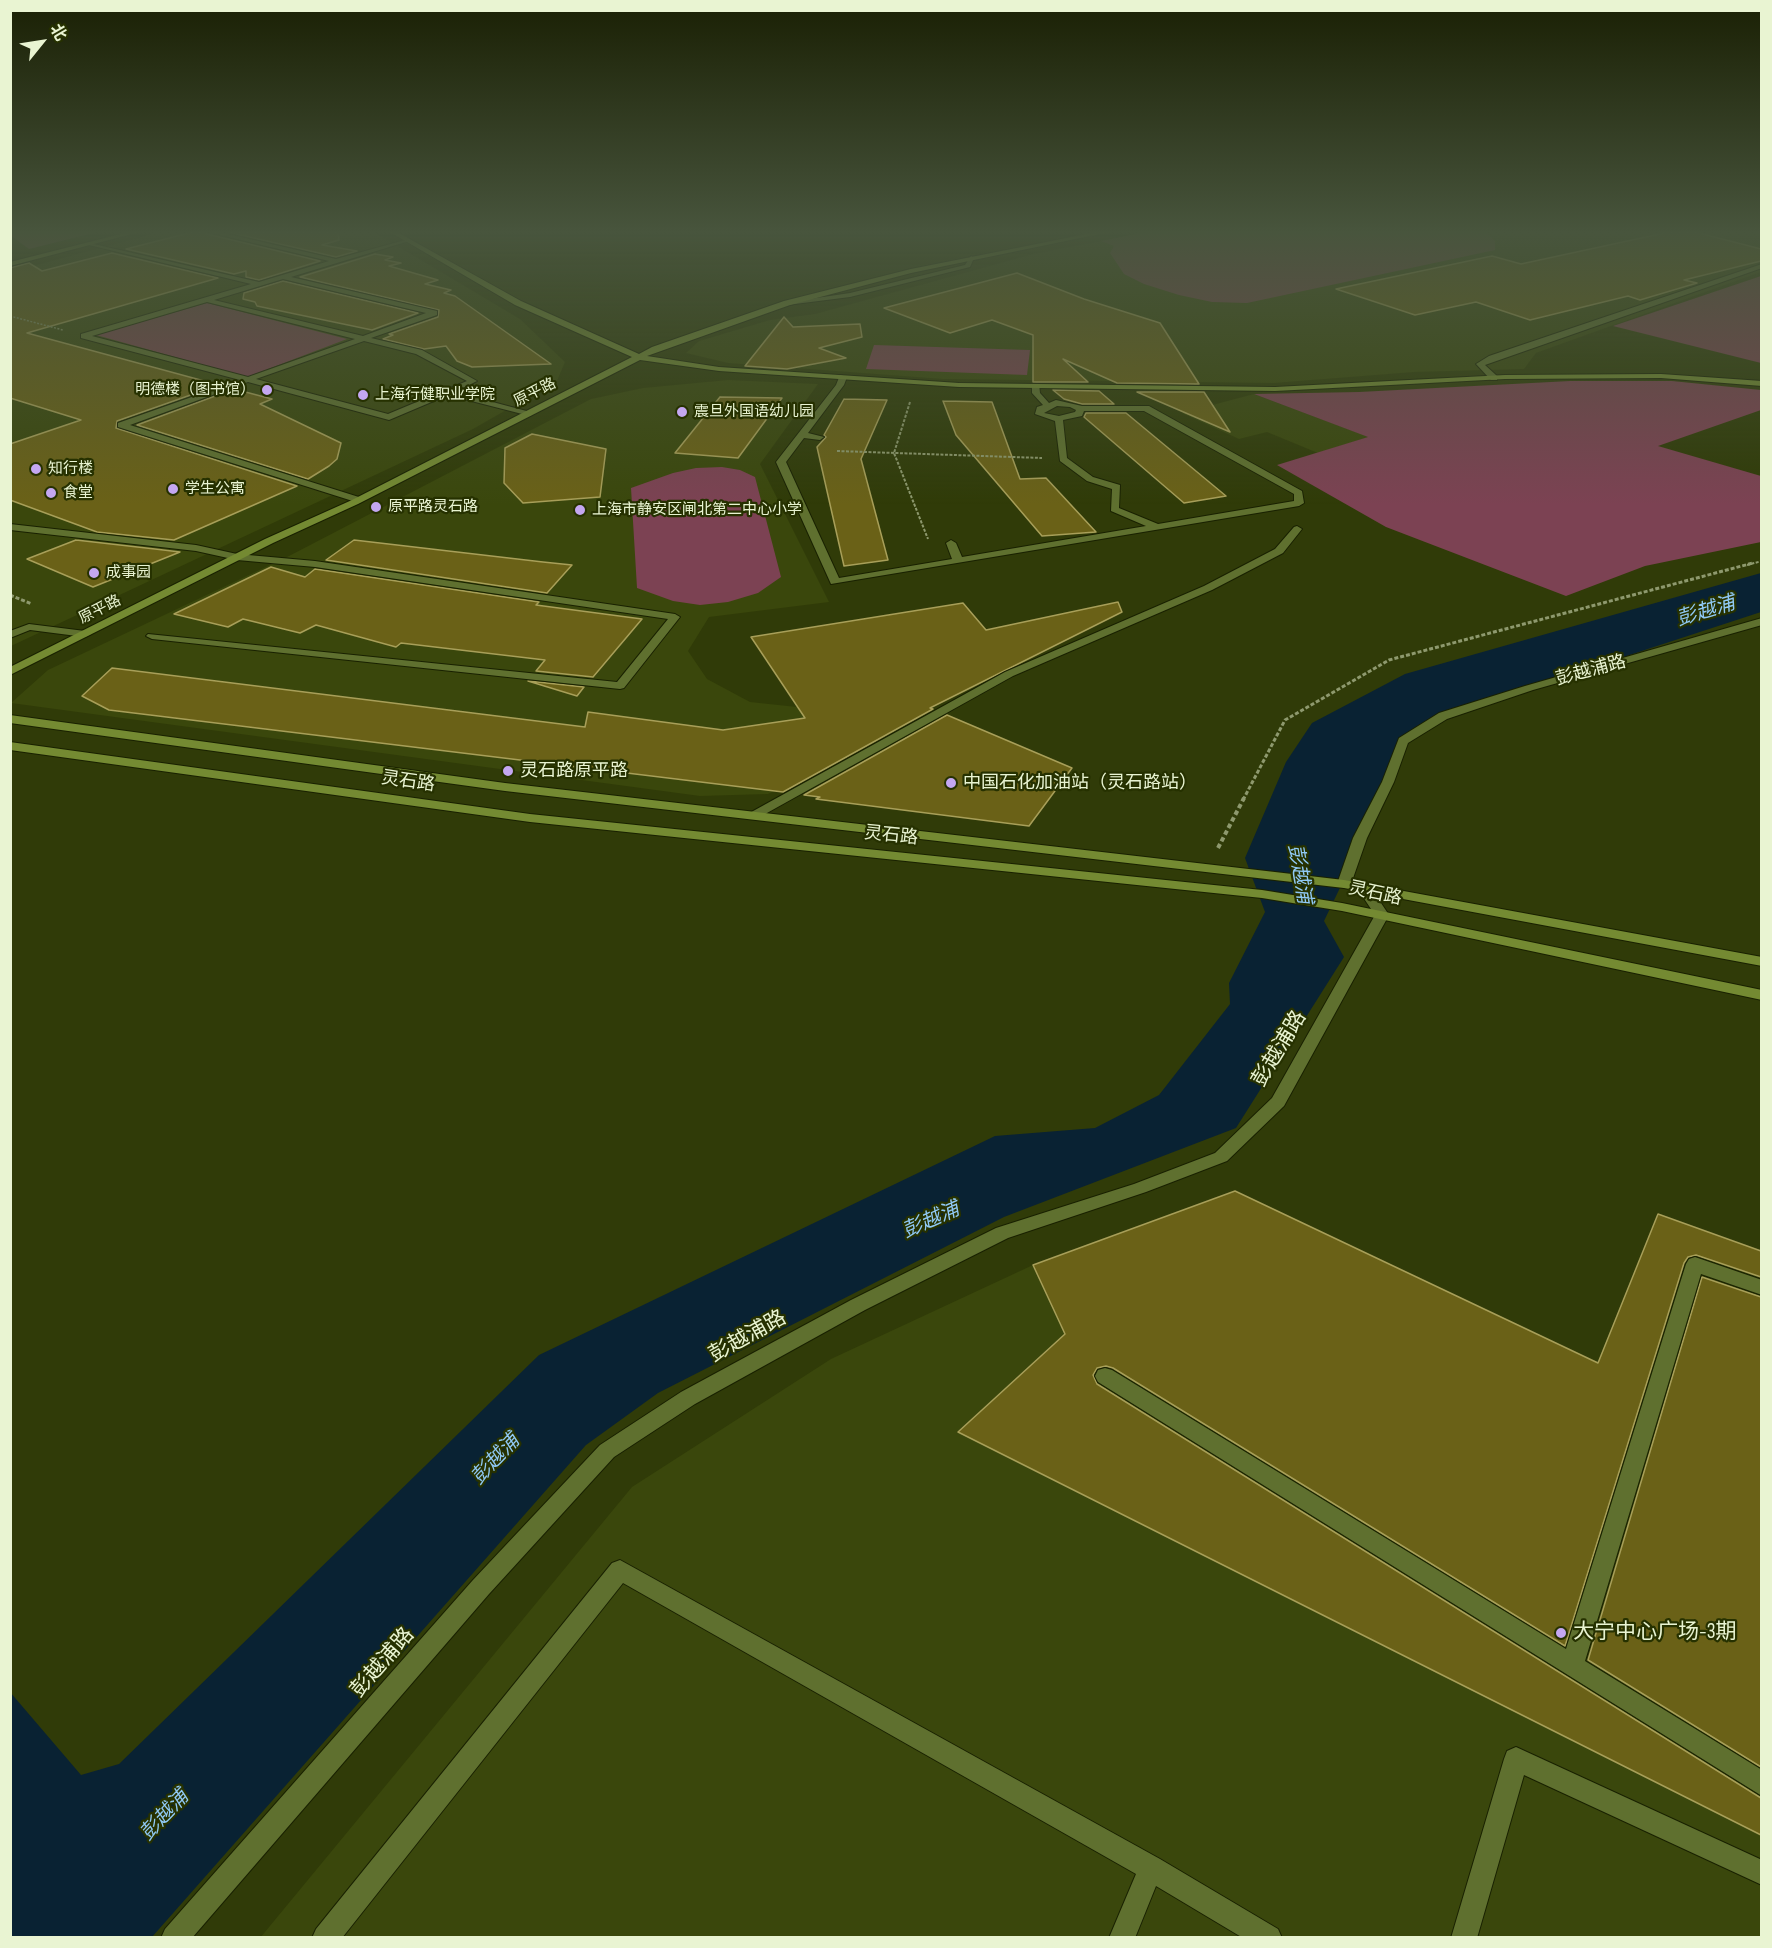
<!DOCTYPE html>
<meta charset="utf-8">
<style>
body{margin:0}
#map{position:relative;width:1772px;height:1948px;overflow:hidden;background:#303b08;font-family:"Sofia Sans Condensed","Noto Sans SC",sans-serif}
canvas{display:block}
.frame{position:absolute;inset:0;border:12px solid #e9f4d2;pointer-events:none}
.north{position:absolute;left:12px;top:12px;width:60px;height:60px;-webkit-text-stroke:4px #263100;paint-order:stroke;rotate:60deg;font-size:16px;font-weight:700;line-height:24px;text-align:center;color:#e9f4d2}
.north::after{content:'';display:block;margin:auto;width:21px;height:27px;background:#e9f4d2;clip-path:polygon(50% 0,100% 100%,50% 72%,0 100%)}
</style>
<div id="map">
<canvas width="1772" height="1948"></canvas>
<div class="frame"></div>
<div class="north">北</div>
</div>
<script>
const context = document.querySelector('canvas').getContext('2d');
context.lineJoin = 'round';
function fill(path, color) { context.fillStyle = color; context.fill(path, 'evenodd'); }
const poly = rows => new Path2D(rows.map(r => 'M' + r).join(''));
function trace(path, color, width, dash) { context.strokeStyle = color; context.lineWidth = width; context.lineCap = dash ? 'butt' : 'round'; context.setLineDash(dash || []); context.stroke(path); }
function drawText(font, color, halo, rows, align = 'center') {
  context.font = font + ' "Sofia Sans Condensed","Noto Sans SC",sans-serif'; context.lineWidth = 4.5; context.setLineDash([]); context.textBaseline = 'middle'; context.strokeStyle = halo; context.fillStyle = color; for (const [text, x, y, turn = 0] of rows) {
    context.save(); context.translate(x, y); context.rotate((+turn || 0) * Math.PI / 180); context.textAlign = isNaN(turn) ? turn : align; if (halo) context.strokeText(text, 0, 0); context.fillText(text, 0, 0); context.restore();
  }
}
const built = poly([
 [159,232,374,232,520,319,565,362,557,381,473,429,11,646,11,272],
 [1146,232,1761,232,1761,272,1536,353,1524,369,1414,372,1274,383,943,379,728,363,686,353,699,341,770,320,815,314,1033,254],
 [728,380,818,384,760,464,829,602,709,617,688,651,707,679,750,702,797,707,866,746,768,794,700,796,11,703,48,670,289,556,591,399,643,388],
 [1254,394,1369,437,1318,453,1267,432,1239,439,1182,413],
 [1033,1265,1065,1334,958,1432,1761,1835,1761,1937,260,1938,632,1487,831,1359]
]);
const green = poly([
 [11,232,98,232,29,249,11,236],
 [1146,232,1486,232,1495,241,1495,250,1247,303,1212,302,1179,295,1144,284,1124,274,1110,253,1114,246,1101,241],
 [1761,276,1761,363,1613,326],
 [207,303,347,339,247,377,96,335],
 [874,345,1030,350,1027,375,866,369],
 [1570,381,1672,381,1761,390,1761,410,1658,446,1761,476,1761,542,1645,566,1566,596,1386,527,1277,465,1368,437,1254,394,1359,392],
 [722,467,740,470,755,477,781,577,758,593,728,602,700,605,673,601,637,588,631,488,673,473,696,468]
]);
const water = poly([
 [1761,573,1761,612,1443,716,1403,741,1350,867,1324,921,1344,957,1236,1128,1004,1217,658,1393,586,1445,152,1937,11,1937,10,1692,81,1775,119,1764,539,1355,995,1136,1095,1128,1159,1095,1230,1004,1229,983,1265,912,1245,858,1286,762,1312,723,1405,674]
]);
const building = poly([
 [193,232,206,232,207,234,320,261,259,280,246,277,246,271,234,274,126,249,193,232],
 [228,232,338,232,339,240,322,245,357,251,336,257,228,232],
 [1669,232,1695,232,1761,249,1761,261,1684,280,1697,283,1640,300,1628,296,1530,320,1476,302,1415,315,1336,289,1492,256,1521,264,1669,232],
 [112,253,218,278,27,333,219,385,117,421,116,428,297,486,174,540,97,532,10,500,10,444,81,420,10,398,10,268,29,263,42,271,112,253],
 [375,254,393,257,385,260,401,263,389,266,438,280,425,284,451,290,444,293,455,296,551,364,472,367,457,361,446,346,424,349,383,339,393,335,389,334,438,317,439,310,300,277,375,254],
 [1017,273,1084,299,1160,323,1199,384,1117,383,1063,359,1088,382,1033,382,1033,335,992,320,950,333,884,308,1017,273],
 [283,281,418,313,372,330,257,306,255,302,243,299,244,293,283,281],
 [784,317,793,327,860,324,862,337,819,348,846,358,787,369,745,366,784,317],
 [234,389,272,399,260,404,341,443,337,459,329,466,308,479,137,425,234,389],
 [1053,390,1099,391,1114,404,1082,404,1064,399,1053,390],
 [1137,392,1204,392,1230,432,1137,392],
 [720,397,782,398,738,458,675,453,720,397],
 [844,399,887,400,861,459,888,560,844,566,817,447,826,437,824,435,844,399],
 [943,401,992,402,1020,479,1046,478,1096,532,1042,536,956,435,943,401],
 [1086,413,1126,413,1226,496,1184,503,1084,417,1086,413],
 [532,434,606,449,600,497,523,503,504,483,505,448,532,434],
 [76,540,155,549,180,552,93,587,27,559,76,540],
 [354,540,543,562,572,565,547,593,326,560,354,540],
 [271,567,305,577,315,569,539,602,536,605,642,619,593,677,536,671,545,660,401,643,396,647,316,625,300,633,243,619,228,627,174,614,271,567],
 [1118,602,1122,612,930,708,933,709,783,792,109,710,82,696,112,668,585,727,588,712,723,730,805,718,751,637,963,603,986,630,1118,602],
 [528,681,584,687,577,696,528,681],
 [947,715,1072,768,1029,826,816,799,820,797,804,795,947,715],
 [1235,1191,1598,1363,1658,1214,1761,1251,1761,1277,1696,1255,1688,1257,1684,1263,1565,1646,1113,1368,1106,1366,1097,1368,1093,1375,1097,1384,1761,1798,1761,1835,958,1432,1065,1334,1033,1265,1235,1191],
 [1702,1277,1761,1297,1761,1767,1588,1660,1702,1277]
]);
const pathFar3 = poly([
 [10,316,63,330]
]);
const pathFar2 = poly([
 [910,402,894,453,928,539],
 [837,451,1042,458],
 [1747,565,1762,561]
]);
const pathFar1 = poly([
 [10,595,32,604],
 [1243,800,1285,720,1389,660,1753,563]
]);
const path = poly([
 [1218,848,1244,798]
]);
const lane = poly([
 [208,232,219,232,336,259,409,239,409,241,291,277,437,311,437,315,371,338,422,350,477,381,455,392,534,413,530,416,448,395,389,420,248,382,130,425,362,498,364,500,359,503,118,427,118,423,240,380,81,338,81,334,251,284,89,245,89,243,259,282,329,261,208,232],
 [283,279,426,313,363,336,214,300,283,279],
 [207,302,355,339,248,377,92,336,207,302],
 [364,341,416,354,467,381,388,414,256,379,364,341],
 [971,256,974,258,970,267,850,297,787,305,783,303,850,293,965,265,971,256],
 [1762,264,1762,268,1485,365,1497,376,1497,380,1491,380,1476,364,1489,356,1762,264],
 [10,524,196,545,237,554,315,561,675,614,680,617,624,688,620,689,152,639,146,636,148,634,617,682,668,619,315,567,237,560,196,551,10,530,10,524],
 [29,624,85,631,91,634,85,637,30,630,10,638,10,631,29,624],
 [1695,1257,1762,1280,1762,1295,1701,1274,1585,1661,1762,1770,1762,1796,1098,1382,1095,1376,1098,1370,1105,1368,1112,1370,1566,1649,1686,1264,1689,1259,1695,1257],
 [620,1560,1160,1859,1278,1929,1282,1938,1243,1938,1156,1886,1135,1938,1109,1938,1136,1874,623,1583,342,1938,312,1938,316,1929,612,1563,620,1560],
 [1516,1747,1762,1860,1762,1885,1524,1775,1477,1938,1451,1938,1504,1759,1507,1751,1516,1747]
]);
const street = poly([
 [840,375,847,377,844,385,808,433,824,437,820,440,804,438,786,462,839,578,952,559,946,543,951,540,956,543,962,557,1146,526,1111,511,1112,489,1087,481,1060,461,1055,421,1035,414,1037,407,1043,405,1032,393,1032,386,1036,384,1039,384,1040,393,1049,403,1056,400,1082,406,1149,406,1302,491,1304,503,1299,506,831,584,776,462,836,385,840,375],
 [1057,406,1070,407,1076,410,1075,412,1059,416,1044,413,1057,406],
 [1084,411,1144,411,1294,494,1294,501,1158,524,1119,508,1120,485,1093,477,1067,458,1063,420,1082,416,1084,411],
 [1297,526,1302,529,1283,553,1212,590,1013,676,758,818,753,819,746,815,1005,672,1204,586,1275,549,1294,527,1297,526],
 [1762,618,1762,625,1533,690,1447,719,1408,743,1394,782,1367,838,1351,884,1344,888,1337,884,1353,838,1382,782,1399,738,1439,713,1525,686,1762,618],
 [1364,884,1369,885,1389,915,1284,1106,1227,1161,1146,1192,1008,1238,865,1310,695,1404,614,1457,489,1594,192,1938,161,1938,165,1929,473,1580,600,1445,681,1392,851,1300,996,1228,1134,1184,1215,1153,1272,1098,1375,915,1357,888,1364,884]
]);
const secondary = poly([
 [129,232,139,232,10,266,10,262,129,232],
 [390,232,397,232,521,301,639,354,652,347,784,301,911,269,1097,232,1109,232,911,273,790,305,647,356,719,367,959,383,1275,387,1505,375,1661,374,1762,381,1762,386,1661,378,1505,379,1275,391,959,387,719,371,640,360,358,504,273,543,10,675,10,667,265,539,352,500,632,357,515,305,390,232],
 [10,715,505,783,1344,880,1762,957,1762,966,1344,888,505,791,10,723,10,715],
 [10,742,530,814,1262,890,1342,903,1762,990,1762,1000,1342,911,1262,898,530,822,10,750,10,742]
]);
const markers = [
 [267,390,6,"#c4a7f1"],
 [363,395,6,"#c4a7f1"],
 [682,412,6,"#c4a7f1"],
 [36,469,6,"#c4a7f1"],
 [173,489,6,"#c4a7f1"],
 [51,493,6,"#c4a7f1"],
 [376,507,6,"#c4a7f1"],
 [580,510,6,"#c4a7f1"],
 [94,573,6,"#c4a7f1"],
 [508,771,6,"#c4a7f1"],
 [951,783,6,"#c4a7f1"],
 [1561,1633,6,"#c4a7f1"]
];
const farPoinames = [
 ["明德楼（图书馆）",255,390,"right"],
 ["上海行健职业学院",375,395],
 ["震旦外国语幼儿园",694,412],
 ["知行楼",48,469],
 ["学生公寓",185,489],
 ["食堂",63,493],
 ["原平路灵石路",388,507],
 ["上海市静安区闸北第二中心小学",592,510],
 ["成事园",106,573]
];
const farStreetnames = [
 ["原平路",535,393,-27],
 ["原平路",100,610,-27]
];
const streetNames = [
 ["彭越浦路",1591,671,-15],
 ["灵石路",408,782,8],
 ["灵石路",891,836,6],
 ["灵石路",1375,894,12]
];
const poiNames = [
 ["灵石路原平路",520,771],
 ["中国石化加油站（灵石路站）",963,783]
];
const waterNames = [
 ["彭越浦",1706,612,-17],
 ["彭越浦",1299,874,80],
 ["彭越浦",931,1221,-24],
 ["彭越浦",496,1460,-47],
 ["彭越浦",165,1816,-47]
];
const nearStreetnames = [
 ["彭越浦路",1280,1049,-59],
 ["彭越浦路",748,1337,-29],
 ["彭越浦路",383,1663,-49]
];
const nearPoinames = [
 ["大宁中心广场-3期",1573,1633]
];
fill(built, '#3a470c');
fill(green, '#7c4253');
fill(water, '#092233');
fill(building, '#6a6117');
trace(building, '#a89f59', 1.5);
trace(lane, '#192101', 2);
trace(street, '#192101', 2);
trace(secondary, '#192101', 2);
trace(pathFar3, '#8e996e', 1.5, [2, 1.5]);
trace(pathFar2, '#8e996e', 2, [3, 1.5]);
trace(pathFar1, '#8e996e', 3, [4, 2]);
trace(path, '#8e996e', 4, [4.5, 3]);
fill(lane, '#5f702f');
fill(street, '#5f702f');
fill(secondary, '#748a32');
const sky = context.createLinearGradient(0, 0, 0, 505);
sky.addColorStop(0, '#1a2004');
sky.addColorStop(0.46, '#48553d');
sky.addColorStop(1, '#48553d00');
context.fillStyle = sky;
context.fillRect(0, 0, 1772, 505);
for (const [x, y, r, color] of markers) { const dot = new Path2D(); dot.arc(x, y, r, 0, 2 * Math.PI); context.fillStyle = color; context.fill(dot); trace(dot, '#263100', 2); }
drawText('15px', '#e9f4d2', '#263100', farPoinames, 'left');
drawText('15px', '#e9f4d2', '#263100', farStreetnames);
drawText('18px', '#e9f4d2', '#263100', streetNames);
drawText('18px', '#e9f4d2', '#263100', poiNames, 'left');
drawText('italic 20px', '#90c9f5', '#263100', waterNames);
drawText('21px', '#e9f4d2', '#263100', nearStreetnames);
drawText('21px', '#e9f4d2', '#263100', nearPoinames, 'left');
</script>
